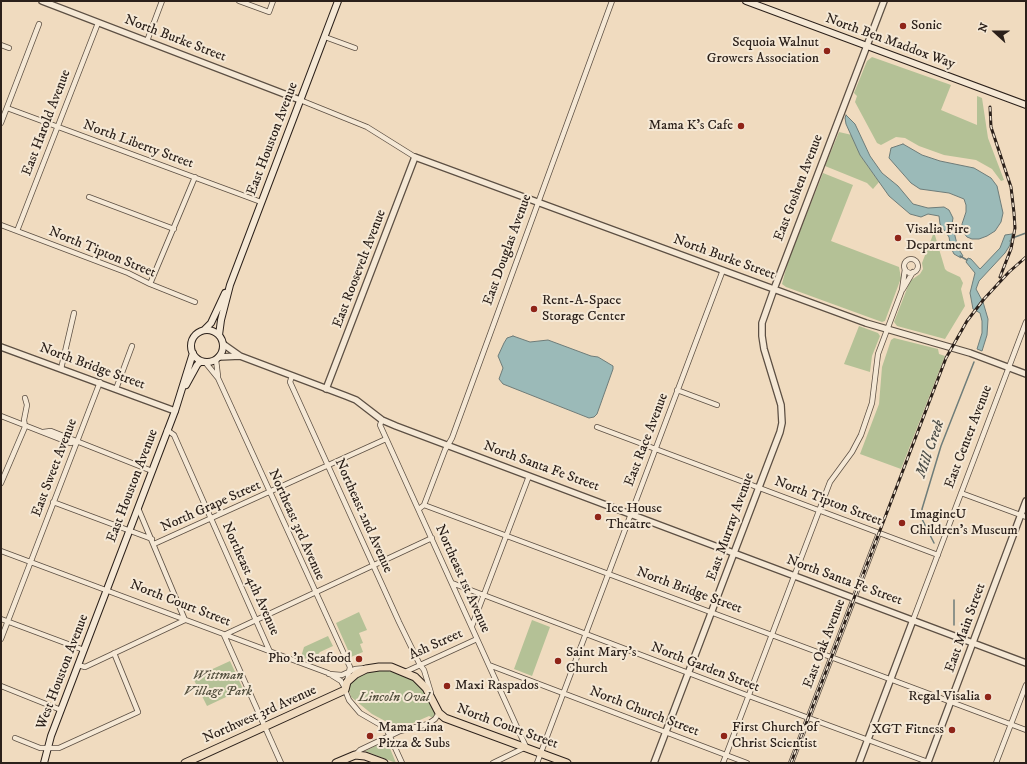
<!DOCTYPE html>
<style>
body{margin:0}
#map{position:relative;width:1027px;height:764px;overflow:hidden;background:#f0dbbf;font-family:"IM FELL DW Pica",serif}
canvas{display:block}
.frame{position:absolute;inset:0;border:2px solid #2b201a;pointer-events:none}
.north{position:absolute;left:975px;top:12px;width:40px;height:40px;-webkit-text-stroke:3px #f5e8d5;paint-order:stroke;rotate:291deg;font-size:11px;font-weight:700;line-height:16px;text-align:center;color:#2b201a}
.north::after{content:'';display:block;margin:auto;width:14px;height:18px;background:#2b201a;clip-path:polygon(50% 0,100% 100%,50% 72%,0 100%)}
</style>
<div id="map">
<canvas width="1027" height="764"></canvas>
<div class="frame"></div>
<div class="north">N</div>
</div>
<script>
const context = document.querySelector('canvas').getContext('2d');
context.lineJoin = 'round';
function fill(path, color) { context.fillStyle = color; context.fill(path, 'evenodd'); }
const poly = rows => new Path2D(rows.map(r => 'M' + r).join(''));
function trace(path, color, width, dash) { context.strokeStyle = color; context.lineWidth = width; context.lineCap = dash ? 'butt' : 'round'; context.setLineDash(dash || []); context.stroke(path); }
function drawText(font, color, halo, rows, align = 'center') {
  context.font = font + ' "IM FELL DW Pica",serif'; context.lineWidth = 4; context.setLineDash([]); context.textBaseline = 'middle'; context.strokeStyle = halo; context.fillStyle = color; for (const [text, x, y, turn = 0] of rows) {
    context.save(); context.translate(x, y); context.rotate((+turn || 0) * Math.PI / 180); context.textAlign = isNaN(turn) ? turn : align; if (halo) context.strokeText(text, 0, 0); context.fillText(text, 0, 0); context.restore();
  }
}
const green = poly([
 [872,57,951,85,941,110,977,125,977,96,982,98,988,138,1004,180,1001,181,992,169,976,160,944,155,919,146,905,138,896,137,881,145,877,143,855,102,857,96,854,93,867,61],
 [839,132,852,135,860,155,879,182,873,189,867,183,825,166],
 [823,173,853,185,831,241,899,267,901,278,885,321,882,322,786,287,782,284,788,261],
 [934,232,945,269,947,271,960,277,963,283,961,289,965,306,945,339,897,326,894,322,910,281,920,274,923,269,922,263],
 [859,326,878,333,880,336,872,356,870,372,844,364],
 [894,338,938,349,939,354,945,356,901,469,860,454,879,404,882,367,891,340],
 [359,612,367,630,359,633,363,643,360,644,363,652,351,657,336,623],
 [532,620,550,627,532,676,514,669],
 [328,636,333,646,320,652,312,661,301,657,304,647],
 [230,661,243,689,207,706,193,678],
 [384,670,397,673,410,678,423,689,435,713,433,718,429,716,413,723,397,723,393,730,387,722,372,714,351,697,348,687,353,679,370,671],
 [386,741,387,741,396,763,365,751]
]);
const water = poly([
 [846,115,855,124,870,156,882,173,898,186,913,204,928,208,944,207,949,210,953,218,952,224,958,248,963,256,961,258,954,254,951,248,949,237,940,224,939,216,928,214,921,217,910,214,889,196,860,155,846,124,845,118,846,115],
 [903,144,922,155,940,161,974,168,991,178,997,186,1003,213,1001,222,995,231,987,236,979,239,972,239,967,237,962,231,962,224,966,212,966,205,964,199,949,193,920,189,911,183,889,158,891,148,903,144],
 [1012,234,1010,245,1005,253,979,281,976,289,983,302,988,319,987,335,982,351,977,349,982,333,982,321,980,313,973,309,970,293,975,273,966,262,968,258,971,259,980,269,1000,248,1005,235,1012,234],
 [513,336,530,342,548,340,591,356,598,357,613,366,613,369,597,414,594,417,589,418,503,384,499,379,503,368,498,356,504,343,507,338,513,336]
]);
const stream = poly([
 [1010,241,1015,237,1026,233],
 [960,256,967,260],
 [934,543,922,519,922,509,941,446,974,362],
 [954,625,954,600]
]);
const minor = poly([
 [239,1,269,12,273,1],
 [325,37,355,48],
 [147,41,162,1],
 [1,45,9,48],
 [300,100,367,127,415,157],
 [7,108,261,202],
 [1,123,39,24],
 [89,197,174,229],
 [1,225,128,273,150,284,195,302],
 [17,231,98,23],
 '904 266a7 7 0 1 1 14 0a7 7 0 1 1-14 0Z',
 [150,284,195,177],
 [903,289,913,272],
 [216,360,218,376],
 [205,362,218,378,350,667,347,682],
 [61,369,74,313],
 [292,376,290,382,399,622,420,665,424,670,431,693],
 [116,389,132,346],
 [677,390,717,405],
 [1,416,70,443,76,442],
 [382,420,380,425,526,747,493,763],
 [597,427,938,555],
 [167,430,174,435,270,652],
 [43,432,51,431,152,471],
 [1,483,25,427,24,420,27,405,25,398],
 [961,493,1026,517],
 [53,502,152,539],
 [424,505,445,450,452,438,612,1],
 [419,509,424,505,1026,730],
 [154,544,386,439],
 [1,551,328,673,341,681,345,688],
 [452,583,749,696,928,762,928,763],
 [1,619,84,650],
 [913,620,1026,322],
 [472,626,529,476],
 [1,639,100,382],
 [78,665,85,667,185,620,138,508],
 [489,665,747,763],
 [405,672,477,639],
 [329,674,342,675,355,669,366,668],
 [1,686,61,710],
 [345,690,349,700,360,713,386,728,402,763],
 [15,738,40,748,59,748,138,712,114,653],
 [355,755,360,750,400,731,428,724,435,719,439,713],
 [281,763,224,635,432,538],
 [537,763,723,270],
 [723,763,830,482,852,452,861,435,872,403,878,354,902,290,905,269],
 [791,763,879,533],
 [996,763,1026,685]
]);
const tertiary = poly([
 [42,1,300,100],
 [223,344,240,356],
 [1,347,175,411],
 [219,357,240,356,346,396,356,400,382,420,396,426,1026,663],
 [326,389,415,157,866,323,970,353,1026,374],
 [928,762,1026,501],
 [654,763,780,432,782,423,781,405,764,349,762,336,762,323,774,289,884,1],
 [859,763,913,620]
]);
const secondary = poly([
 [746,1,1026,105],
 [204,330,211,323,225,293],
 '191 346a16 16 0 1 1 32 0a16 16 0 1 1-32 0Z',
 [219,335,221,320,230,285,338,1],
 [186,385,197,365,200,362,204,362],
 [44,763,51,736,175,411,193,353]
]);
const primary = poly([
 [185,763,345,690,347,682,356,674,366,669,379,667,391,667,415,677,426,688,439,713,445,718,567,763],
 [336,763,355,755,365,756,384,763]
]);
const rail = poly([
 [990,107,991,127,1011,187,1014,213,1015,228,1011,249,1000,277],
 [791,763,946,358,967,321,984,299,1009,272,1026,257]
]);
const markers = [
 [903,26,4,"#8f2418"],
 [827,51,4,"#8f2418"],
 [741,126,4,"#8f2418"],
 [898,238,4,"#8f2418"],
 [534,309,4,"#8f2418"],
 [598,517,4,"#8f2418"],
 [902,523,4,"#8f2418"],
 [359,659,4,"#8f2418"],
 [558,661,4,"#8f2418"],
 [447,686,4,"#8f2418"],
 [988,697,4,"#8f2418"],
 [952,730,4,"#8f2418"],
 [370,736,4,"#8f2418"],
 [724,736,4,"#8f2418"]
];
const poiNames = [
 ["Sonic",911,26],
 ["Sequoia Walnut",819,43,"right"],
 ["Growers Association",819,59,"right"],
 ["Mama K's Cafe",733,126,"right"],
 ["Visalia Fire",906,230],
 ["Department",906,246],
 ["Rent-A-Space",542,301],
 ["Storage Center",542,317],
 ["Ice House",606,509],
 ["Theatre",606,525],
 ["ImagineU",910,515],
 ["Children's Museum",910,531],
 ["Saint Mary's",566,653],
 ["Church",566,669],
 ["Pho 'n Seafood",351,659,"right"],
 ["Maxi Raspados",455,686],
 ["Regal Visalia",980,697,"right"],
 ["Mama Lina",378,728],
 ["Pizza & Subs",378,744],
 ["First Church of",732,728],
 ["Christ Scientist",732,744],
 ["XGT Fitness",944,730,"right"]
];
const streetNames = [
 ["North Burke Street",175,39,21],
 ["North Ben Maddox Way",890,42,20],
 ["East Harold Avenue",47,123,-69],
 ["East Houston Avenue",273,139,-69],
 ["North Liberty Street",138,145,20],
 ["East Goshen Avenue",799,188,-69],
 ["East Douglas Avenue",508,250,-70],
 ["North Tipton Street",102,253,22],
 ["North Burke Street",724,258,20],
 ["East Roosevelt Avenue",360,269,-69],
 ["North Bridge Street",92,367,20],
 ["East Center Avenue",969,437,-69],
 ["East Race Avenue",647,440,-69],
 ["North Santa Fe Street",541,467,20],
 ["East Sweet Avenue",55,468,-69],
 ["East Houston Avenue",133,486,-69],
 ["North Tipton Street",828,502,21],
 ["North Grape Street",211,507,-24],
 ["Northeast 2nd Avenue",363,516,66],
 ["Northeast 3rd Avenue",296,525,66],
 ["East Murray Avenue",731,527,-70],
 ["Northeast 4th Avenue",250,579,66],
 ["Northeast 1st Avenue",462,579,66],
 ["North Santa Fe Street",844,581,20],
 ["North Bridge Street",689,591,20],
 ["North Court Street",180,604,21],
 ["East Main Street",966,628,-70],
 ["East Oak Avenue",825,644,-69],
 ["Ash Street",436,645,-24],
 ["North Garden Street",705,668,21],
 ["West Houston Avenue",63,672,-69],
 ["North Church Street",644,712,21],
 ["Northwest 3rd Avenue",260,715,-24],
 ["North Court Street",507,727,20]
];
const parkNames = [
 ["Wittman",218,676],
 ["Village Park",218,692],
 ["Lincoln Oval",394,698]
];
const waterNames = [
 ["Mill Creek",931,449,-71]
];
fill(green, '#b4c196');
fill(water, '#9bbab8');
trace(water, '#6e7c79', 1);
trace(stream, '#6e7c79', 1.5);
trace(minor, '#5c4f43', 6);
trace(tertiary, '#5c4f43', 8);
trace(secondary, '#2b201a', 8);
trace(primary, '#2b201a', 9);
trace(minor, '#f5e8d5', 4.5);
trace(tertiary, '#f5e8d5', 5.5);
trace(secondary, '#f5e8d5', 6);
trace(primary, '#f0dbbf', 7);
trace(rail, '#2b201a', 3);
trace(rail, '#f5e8d5', 1.5, [4.5]);
for (const [x, y, r, color] of markers) { const dot = new Path2D(); dot.arc(x, y, r, 0, 2 * Math.PI); context.fillStyle = color; context.fill(dot); trace(dot, '#f5e8d5', 1.5); }
drawText('14px', '#2b201a', '#f5e8d5', poiNames, 'left');
drawText('14px', '#2b201a', '#f5e8d5', streetNames);
drawText('italic 14px', '#54503f', '#f5e8d5', parkNames);
drawText('italic 15px', '#4d4e49', '#f5e8d5', waterNames);
</script>
